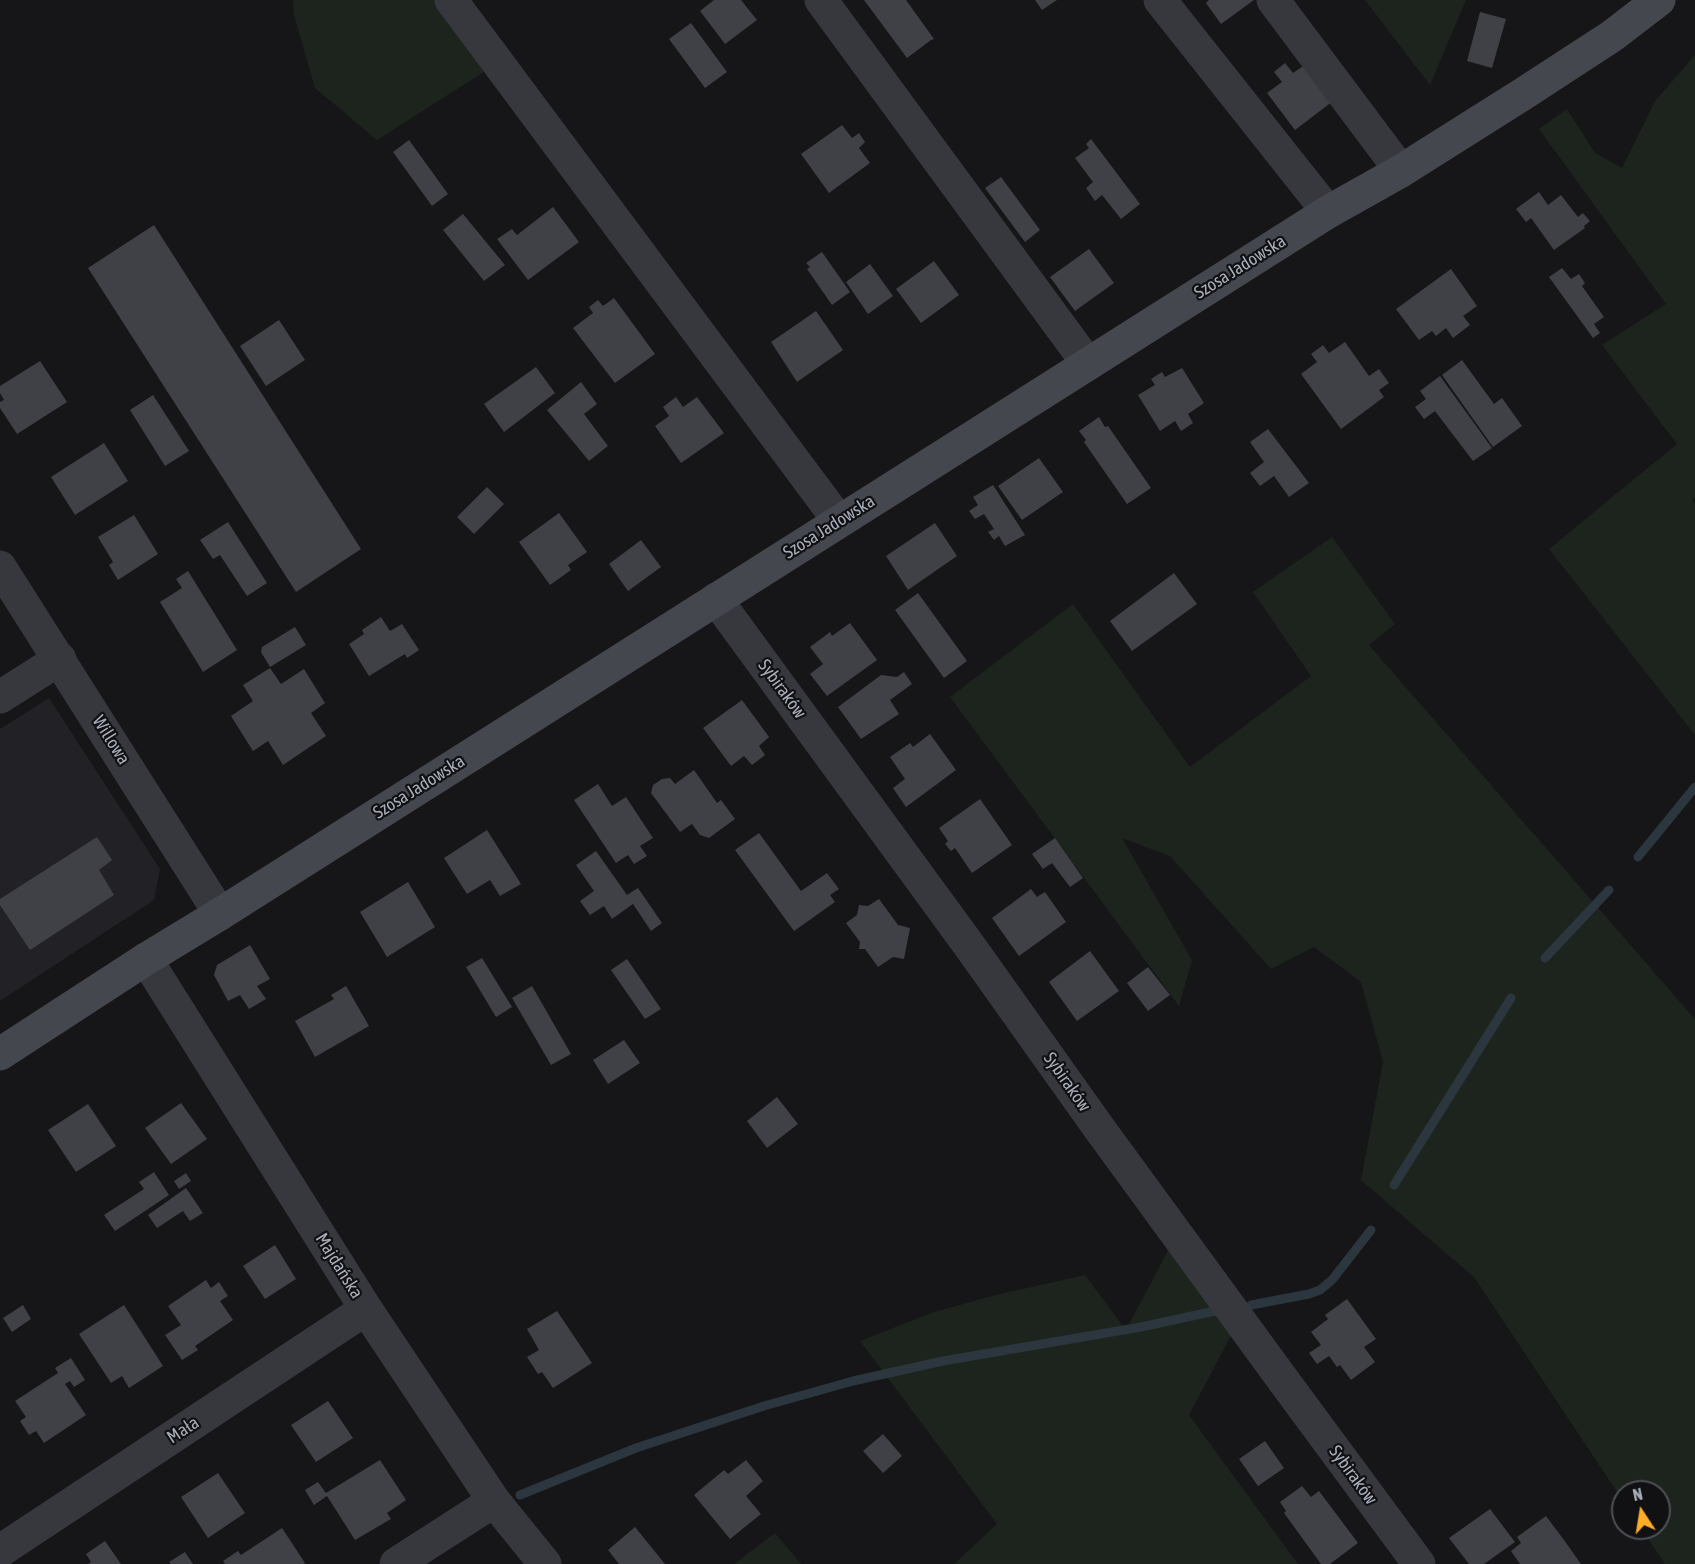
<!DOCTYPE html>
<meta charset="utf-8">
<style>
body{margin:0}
#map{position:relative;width:1695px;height:1564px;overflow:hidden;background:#161619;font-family:"Asap Condensed",sans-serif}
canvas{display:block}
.north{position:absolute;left:1611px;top:1480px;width:60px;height:60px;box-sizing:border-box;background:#111114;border:2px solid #4d5056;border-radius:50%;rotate:348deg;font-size:16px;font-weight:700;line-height:24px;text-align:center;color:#a7aeba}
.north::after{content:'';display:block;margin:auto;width:21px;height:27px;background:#ffac28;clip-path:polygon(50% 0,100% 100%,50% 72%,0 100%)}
</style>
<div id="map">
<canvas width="1695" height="1564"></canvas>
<div class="north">N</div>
</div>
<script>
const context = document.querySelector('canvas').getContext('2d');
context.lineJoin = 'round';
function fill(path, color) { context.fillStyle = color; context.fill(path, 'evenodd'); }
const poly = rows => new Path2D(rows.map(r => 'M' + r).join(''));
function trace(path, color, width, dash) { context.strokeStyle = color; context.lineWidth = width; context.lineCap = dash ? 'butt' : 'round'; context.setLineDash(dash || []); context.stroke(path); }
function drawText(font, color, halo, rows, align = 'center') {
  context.font = font + ' "Asap Condensed",sans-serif'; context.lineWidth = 4.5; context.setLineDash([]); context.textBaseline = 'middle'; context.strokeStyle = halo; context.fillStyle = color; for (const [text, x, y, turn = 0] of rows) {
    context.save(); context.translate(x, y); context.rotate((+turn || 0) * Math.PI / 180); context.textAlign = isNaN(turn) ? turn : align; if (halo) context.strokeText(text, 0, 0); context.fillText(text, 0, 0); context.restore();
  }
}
const built = poly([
 [49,698,160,869,154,900,0,1001,0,729]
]);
const green = poly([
 [293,0,468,0,509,56,377,140,315,88,294,15],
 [1365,0,1466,0,1430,85],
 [1695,55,1695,497,1692,500,1695,505,1695,735,1549,549,1677,444,1602,345,1666,304,1539,129,1567,109,1595,153,1622,168,1655,101],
 [1332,537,1395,624,1369,645,1695,1019,1695,1564,1665,1564,1641,1528,1659,1528,1659,1492,1623,1492,1623,1501,1474,1277,1361,1180,1383,1062,1361,982,1314,947,1271,969,1170,856,1122,838,1192,960,1179,1006,950,697,1073,604,1190,767,1311,676,1253,592],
 [1173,1241,1236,1326,1189,1415,1298,1564,954,1564,997,1524,860,1341,934,1312,996,1295,1085,1275,1126,1330],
 [775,1533,801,1564,734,1564]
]);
const stream = poly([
 [1638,857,1695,787],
 [1545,958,1609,890],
 [1394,1185,1511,998],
 [1251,1305,1309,1294,1320,1290,1332,1280,1371,1230],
 [520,1495,636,1448,764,1406,853,1381,943,1361,1141,1327,1215,1311]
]);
const building = poly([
 [714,0,741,0,757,20,725,44,700,11],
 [864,0,906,0,934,39,931,40,907,58],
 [1035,0,1057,0,1042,10],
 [1209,0,1254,0,1221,24,1206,3],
 [1480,12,1506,19,1492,68,1467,61],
 [691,23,727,72,705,88,669,39],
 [1309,62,1337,98,1295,130,1267,93,1282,82,1274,72,1285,63,1293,73],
 [842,125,852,138,859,133,865,142,859,148,870,163,829,193,801,154],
 [1091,139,1140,204,1121,219,1102,195,1095,201,1086,188,1093,182,1075,158,1089,148,1086,144],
 [409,140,448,194,432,206,393,152],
 [1001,177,1040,230,1025,242,985,188],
 [1539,192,1548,205,1561,195,1578,217,1583,213,1590,221,1584,226,1585,228,1554,250,1531,218,1526,222,1516,209],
 [553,207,579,242,528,280,497,239,512,229,517,235],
 [463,214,505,265,484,281,443,230],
 [154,225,361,549,296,592,88,268],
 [1089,249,1114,283,1075,311,1050,277],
 [822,252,850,292,832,305,807,269,810,267,806,263],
 [934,261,959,295,921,323,896,289],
 [870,264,893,296,868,314,846,282],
 [1562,268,1571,279,1579,274,1585,283,1582,286,1604,317,1594,324,1600,333,1593,338,1549,277],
 [1451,269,1477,306,1463,316,1470,325,1453,338,1446,328,1436,336,1432,331,1419,340,1396,309],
 [614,298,655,354,615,383,573,328,593,313,589,307,598,300,603,306],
 [816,311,843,350,797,382,771,342],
 [279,320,305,360,266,386,240,346],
 [1345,342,1369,376,1379,369,1389,383,1379,390,1384,397,1341,429,1301,374,1317,362,1311,354,1323,345,1329,353],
 [1462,360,1494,404,1502,398,1522,426,1493,447,1442,375],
 [40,361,67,402,17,434,0,408,0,402,4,400,0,393,0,386],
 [536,367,555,393,504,432,484,404],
 [1182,368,1204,403,1188,414,1193,423,1181,431,1175,421,1160,431,1138,395,1155,385,1151,379,1162,372,1165,377],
 [1440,376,1492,448,1473,461,1435,411,1424,419,1415,407,1426,399,1420,391],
 [581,382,597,404,584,414,608,446,589,461,547,410],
 [153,395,189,451,165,466,130,410],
 [676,397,683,407,697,397,724,433,681,463,655,426,669,416,663,407],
 [1099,417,1105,427,1108,426,1151,488,1127,504,1084,442,1086,440,1079,431],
 [1268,429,1309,483,1289,497,1274,476,1260,486,1250,473,1264,462,1250,442],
 [104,443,128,481,75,515,51,477],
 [1039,458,1063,492,1022,520,998,486],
 [993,485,1025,535,1005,546,999,536,994,540,988,532,994,529,984,514,975,519,969,511,978,505,973,497],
 [487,487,504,504,474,534,457,517],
 [559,513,587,552,568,565,571,570,550,585,519,542],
 [134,515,158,554,118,580,109,565,113,562,98,537],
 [228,522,267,583,247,596,220,555,213,559,200,540],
 [935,523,957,556,908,590,886,556],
 [641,540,661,567,628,591,609,564],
 [188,571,237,650,203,672,160,602,182,588,176,579],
 [1174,573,1197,604,1132,651,1110,621],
 [918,593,967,661,944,678,895,610],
 [381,617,390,631,402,624,419,650,407,658,405,654,369,676,349,644,364,634,362,630],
 [850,623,877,660,827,696,810,674,823,664,810,647,830,632,832,636],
 [295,627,306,645,270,667,261,652,262,647],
 [270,668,281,684,304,669,325,703,311,713,326,736,283,765,268,741,253,751,231,716,253,701,243,685],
 [904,672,912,684,890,700,899,714,861,739,838,707,881,675,897,677],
 [742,700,769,737,759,746,765,755,752,765,744,756,731,766,703,728],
 [930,734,956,770,906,807,893,788,905,779,890,757,910,743,913,747],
 [694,770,717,803,721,800,735,819,709,838,700,835,692,824,680,832,651,793,653,785,662,779,670,778,675,784],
 [598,784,612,806,626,797,653,838,640,846,647,856,634,864,628,855,616,863,574,800],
 [980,799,1012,845,972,873,955,848,951,851,945,844,948,841,939,828],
 [487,830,521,884,500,896,490,880,467,894,444,858],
 [759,833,801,891,827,873,839,889,830,895,835,902,794,931,735,850],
 [97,837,112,860,99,870,114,895,30,950,0,905,0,899],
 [1055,838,1083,878,1070,887,1052,863,1043,869,1032,854],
 [596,851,627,895,638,888,662,923,651,931,633,904,612,919,604,906,590,915,580,901,594,891,576,865],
 [408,882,435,927,387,957,360,912],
 [1031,889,1037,897,1045,892,1066,922,1019,956,992,918],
 [879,899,898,925,910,928,904,959,893,957,878,967,865,949,859,949,860,942,846,923,857,915,859,905,868,906],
 [250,945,270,979,257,986,266,999,249,1009,240,995,228,1001,214,975,217,965],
 [1090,951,1119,991,1077,1021,1049,982],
 [482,958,512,1007,496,1017,466,967],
 [627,959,661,1009,645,1019,611,970],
 [1148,967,1170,995,1148,1011,1127,983],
 [346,986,369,1026,315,1057,295,1021,334,999,331,995],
 [532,986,571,1054,551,1065,512,998],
 [624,1040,640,1063,608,1084,593,1060],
 [777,1097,798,1124,767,1148,747,1121],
 [181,1103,207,1139,171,1164,145,1128],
 [88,1104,116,1146,76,1172,48,1130],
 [154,1172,169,1195,115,1231,104,1215,144,1189,139,1182],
 [186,1173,191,1181,179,1189,174,1181],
 [186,1188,203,1213,190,1221,183,1211,157,1228,148,1215],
 [275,1245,296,1279,265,1299,243,1266],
 [206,1280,211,1288,219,1282,228,1296,220,1301,233,1320,195,1346,198,1350,182,1360,165,1335,181,1325,168,1306],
 [1347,1299,1376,1339,1364,1347,1375,1362,1351,1380,1340,1365,1337,1367,1329,1356,1317,1364,1309,1353,1321,1345,1311,1332,1328,1319,1325,1315],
 [23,1305,31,1319,12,1332,3,1318],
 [124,1305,163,1366,129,1388,122,1376,111,1383,79,1334],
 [557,1311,592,1363,553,1388,542,1372,538,1374,527,1357,539,1350,527,1329],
 [71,1358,85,1380,74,1387,70,1381,65,1384,86,1415,44,1443,36,1431,29,1435,20,1421,26,1417,15,1401,58,1373,55,1368],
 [328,1401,353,1438,316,1462,291,1425],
 [883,1434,902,1456,883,1473,863,1451],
 [1265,1441,1284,1468,1258,1486,1239,1459],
 [380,1460,406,1500,387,1513,391,1519,355,1540,327,1496,314,1505,305,1490,318,1482,326,1493],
 [746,1460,763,1481,746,1496,761,1514,730,1539,694,1495,724,1470,728,1474],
 [218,1473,245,1513,208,1538,181,1497],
 [1302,1486,1311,1497,1319,1491,1358,1543,1330,1564,1321,1564,1284,1513,1286,1511,1280,1502],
 [1490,1509,1515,1542,1484,1564,1469,1564,1449,1538],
 [1546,1516,1564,1540,1581,1564,1520,1564,1511,1551,1521,1543,1517,1537],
 [635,1527,665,1564,619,1564,608,1550],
 [282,1528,305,1563,303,1564,225,1564,223,1561,238,1551,241,1555],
 [105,1541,121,1564,88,1564,91,1562,86,1554],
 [185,1552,193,1564,171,1564,169,1562]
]);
const minor = poly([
 [451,0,839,521],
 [821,0,1088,364],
 [1160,0,1328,212],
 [1273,0,1401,171],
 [716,599,971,948,1099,1128,1286,1384,1419,1564],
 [0,697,60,659],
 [146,959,366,1309,494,1501,545,1564],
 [0,1551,366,1309],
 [396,1564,494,1501]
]);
const tertiary = poly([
 [0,567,220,914]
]);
const secondary = poly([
 [0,1054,146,959,220,914,1328,212,1401,171,1523,94,1612,36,1659,0]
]);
const streetNames = [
 ["Szosa Jadowska",1240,267,-32],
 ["Szosa Jadowska",829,527,-32],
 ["Sybiraków",782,689,54],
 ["Willowa",111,740,58],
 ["Szosa Jadowska",419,787,-32],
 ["Sybiraków",1067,1082,55],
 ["Majdańska",339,1266,58],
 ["Mała",183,1430,-33],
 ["Sybiraków",1353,1475,54]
];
fill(built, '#222226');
fill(green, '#1c241d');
trace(stream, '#2b363e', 9);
fill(building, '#404146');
trace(minor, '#37383e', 33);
trace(tertiary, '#37383e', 33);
trace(secondary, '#45474e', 33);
drawText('18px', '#a7aeba', '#111114', streetNames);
</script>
